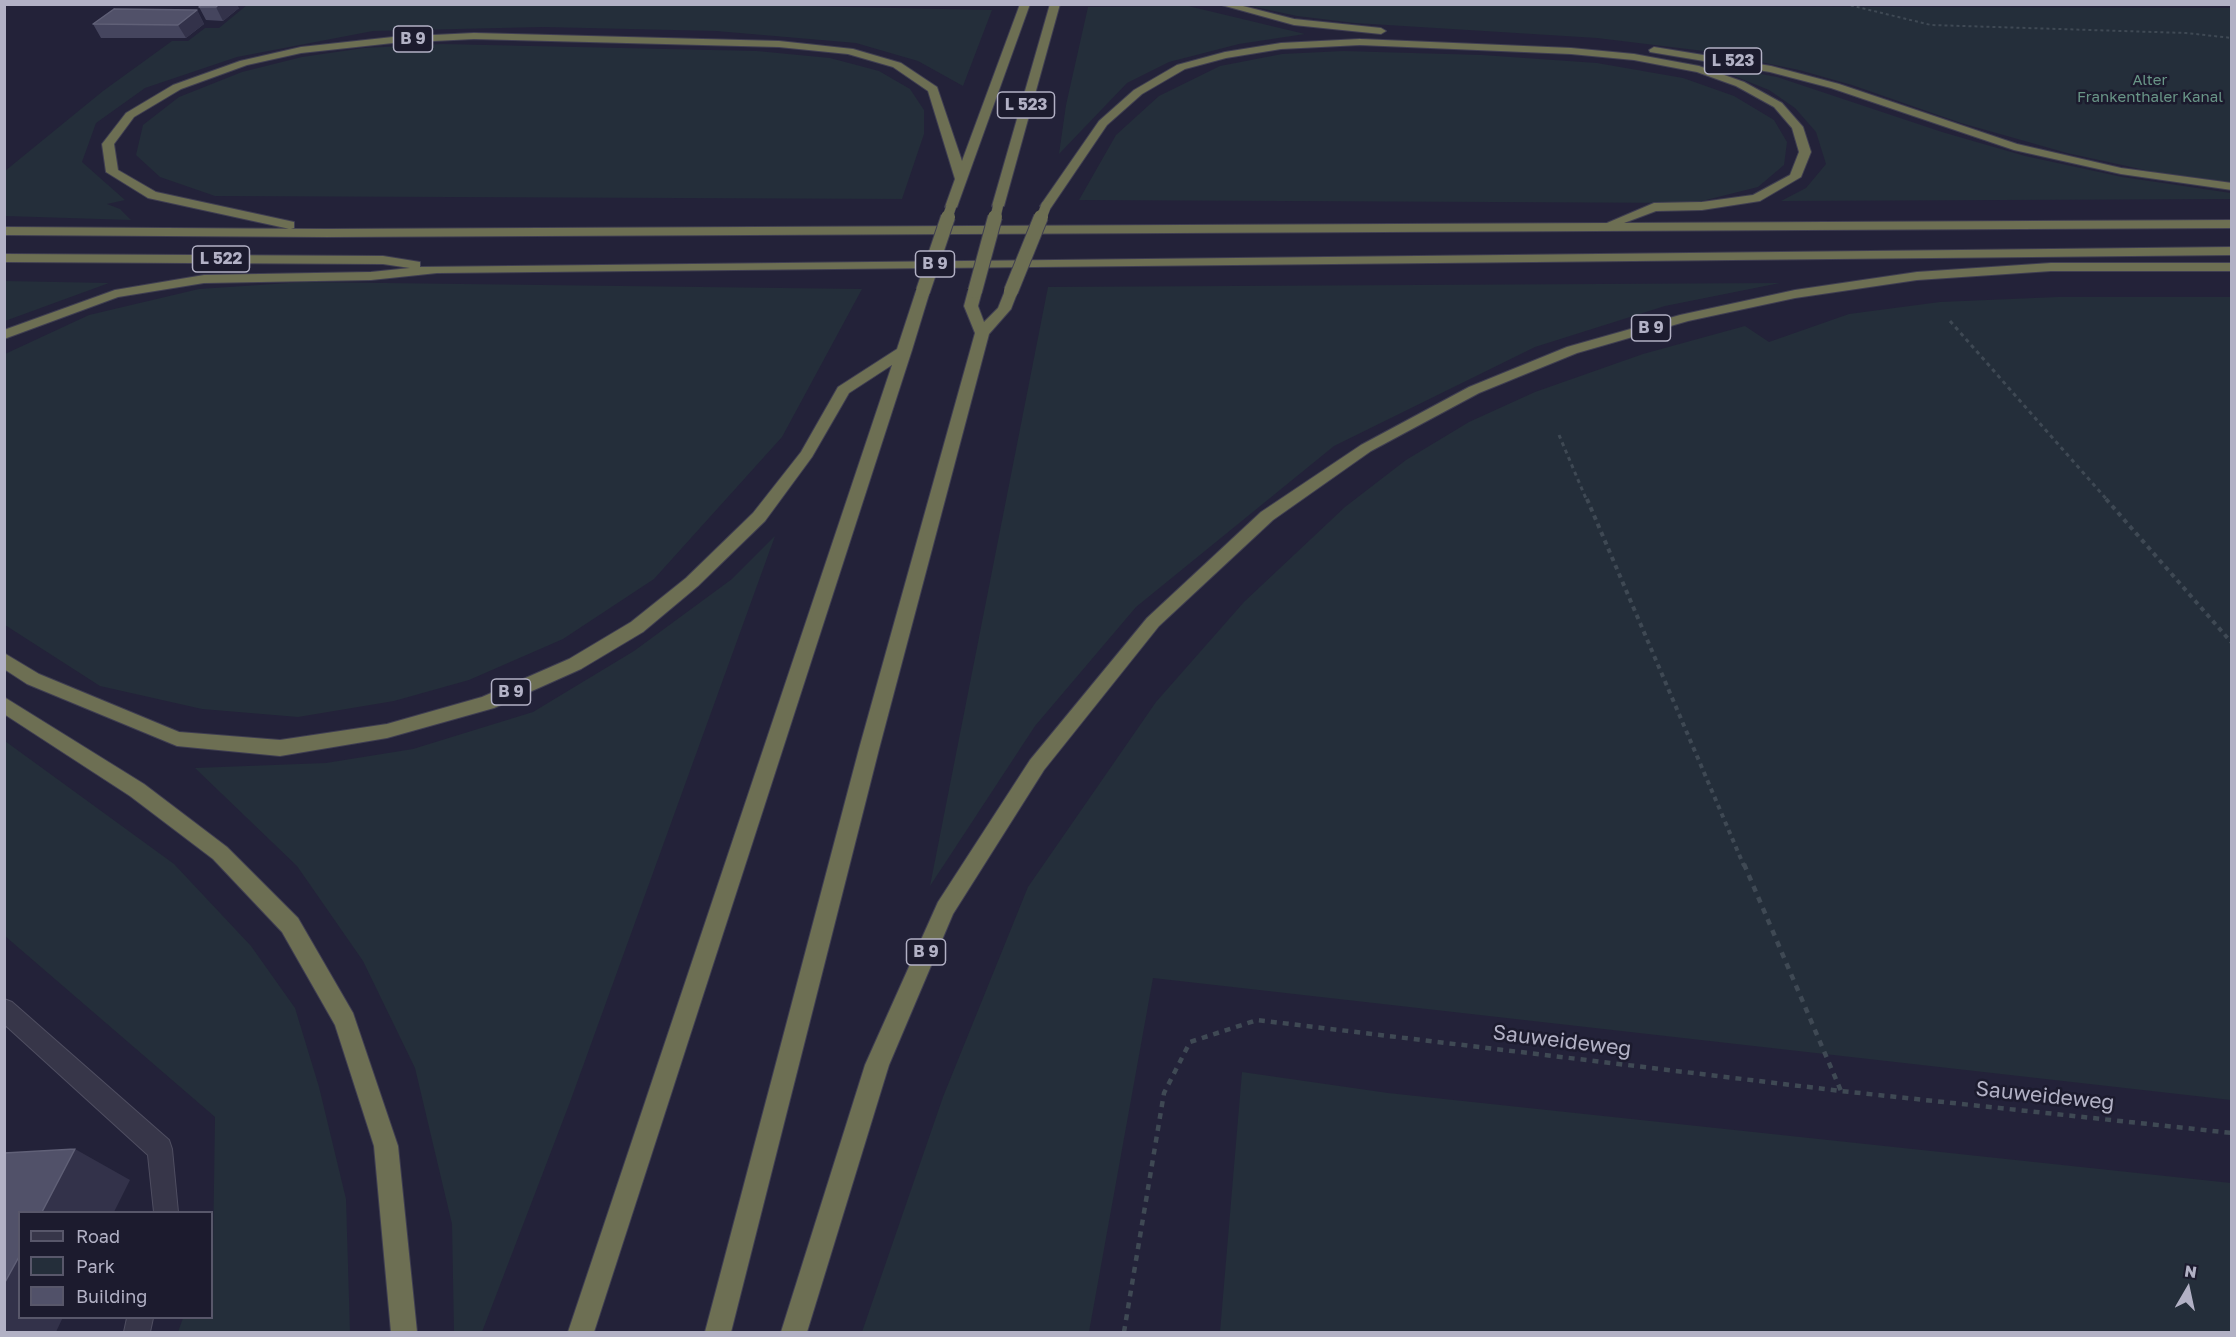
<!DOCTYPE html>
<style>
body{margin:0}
#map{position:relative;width:2236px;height:1337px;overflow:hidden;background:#232239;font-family:"Golos Text",sans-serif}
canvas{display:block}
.frame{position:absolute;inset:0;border:6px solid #b2b1c5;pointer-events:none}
.legend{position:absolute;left:18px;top:1211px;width:195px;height:108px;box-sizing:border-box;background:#1c1b2e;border:2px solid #58576a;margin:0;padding:8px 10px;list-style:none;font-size:18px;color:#b2b1c5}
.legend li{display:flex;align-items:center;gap:12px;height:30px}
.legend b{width:30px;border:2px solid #58576a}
.north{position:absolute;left:2158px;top:1259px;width:60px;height:60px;-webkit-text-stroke:4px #1c1b2e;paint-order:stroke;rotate:9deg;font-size:16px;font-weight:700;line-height:24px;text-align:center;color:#b2b1c5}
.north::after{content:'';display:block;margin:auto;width:21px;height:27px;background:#b2b1c5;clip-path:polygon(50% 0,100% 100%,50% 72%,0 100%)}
</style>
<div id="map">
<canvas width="2236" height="1337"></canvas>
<div class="frame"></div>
<ul class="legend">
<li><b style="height:8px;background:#373649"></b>Road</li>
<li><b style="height:16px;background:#242e3a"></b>Park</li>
<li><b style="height:16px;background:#515169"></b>Building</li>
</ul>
<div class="north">N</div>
</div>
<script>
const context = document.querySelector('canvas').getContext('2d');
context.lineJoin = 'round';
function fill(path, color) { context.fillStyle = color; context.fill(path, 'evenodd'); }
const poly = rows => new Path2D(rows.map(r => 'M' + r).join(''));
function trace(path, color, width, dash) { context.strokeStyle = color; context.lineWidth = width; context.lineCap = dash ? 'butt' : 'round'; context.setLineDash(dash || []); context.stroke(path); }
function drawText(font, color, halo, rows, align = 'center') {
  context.font = font + ' "Golos Text",sans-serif'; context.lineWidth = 5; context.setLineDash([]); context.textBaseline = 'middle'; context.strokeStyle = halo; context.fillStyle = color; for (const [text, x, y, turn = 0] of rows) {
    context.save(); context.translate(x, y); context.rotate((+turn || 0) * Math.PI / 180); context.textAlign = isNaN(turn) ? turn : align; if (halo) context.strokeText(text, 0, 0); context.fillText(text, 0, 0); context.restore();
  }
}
const green = poly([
 [247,5,752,5,992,10,963,86,918,61,856,43,716,31,543,27,373,31,237,57,145,88,96,123,82,162,125,200,107,204,120,209,131,220,5,216,5,171,103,91,172,41,188,41,205,28,219,28],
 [1246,5,2231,8,2231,182,2154,172,2067,153,1961,123,1852,85,1799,70,1712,52,1597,38,1355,23,1297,16],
 [1188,6,1305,34,1239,44,1169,62,1127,83,1059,154,1066,105,1088,7],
 [442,44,757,51,830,58,879,71,910,89,924,110,924,134,902,199,215,196,160,177,136,155,143,125,179,97,242,72,302,57,364,48],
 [1343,51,1482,55,1597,63,1683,78,1734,96,1774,120,1787,142,1784,165,1758,187,1694,203,1079,200,1116,135,1159,96,1220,66,1282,54],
 [1702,63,1777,77,1942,132,2025,156,2122,177,2231,193,2231,199,1781,201,1806,188,1826,164,1816,132,1795,108,1769,90],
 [5,281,109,283,5,321],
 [304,282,862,289,782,437,654,579,563,639,469,680,394,701,298,717,202,709,100,686,5,625,5,354,89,315,199,289],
 [1780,283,1665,306,1535,347,1334,446,1136,607,1035,726,930,886,1048,287],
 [2058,297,2231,297,2231,1100,1153,978,1089,1332,862,1332,943,1097,1028,887,1156,702,1244,602,1345,507,1406,460,1469,422,1535,392,1643,354,1745,326,1769,342,1849,314,1940,302],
 [775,536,570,1102,482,1332,454,1332,452,1224,415,1068,363,961,297,866,195,768,326,763,413,749,533,712,634,651,732,579],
 [5,741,174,864,251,946,295,1008,319,1087,346,1199,350,1332,178,1332,183,1318,212,1318,215,1117,5,936],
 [1242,1072,1388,1093,2231,1183,2231,1332,1220,1332]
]);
const pathFar3 = poly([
 [1845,4,1931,25,2186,33,2232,38]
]);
const pathFar2 = poly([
 [1950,321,2108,501],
 [1559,435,1587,501]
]);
const pathFar1 = poly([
 [1587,499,1744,866],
 [2106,499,2232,643]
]);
const path = poly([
 [1744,864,1841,1091],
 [1124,1332,1164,1093,1190,1042,1257,1020,1841,1091,2232,1133]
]);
const minor = poly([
 [4,999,12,1002,169,1140,172,1149,178,1212,154,1212,148,1155,4,1024,4,999],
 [127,1318,153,1318,150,1332,124,1332,127,1318]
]);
const highway = poly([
 [1020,4,1030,4,957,207,951,211,945,207,955,179,928,91,893,67,848,54,779,47,474,39,393,43,301,53,247,65,181,89,134,117,114,144,118,170,156,192,294,222,294,228,290,229,148,198,106,172,102,144,126,113,173,85,240,61,301,47,393,37,474,33,779,41,853,49,901,63,937,87,962,161,1020,4],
 [1050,4,1060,4,1004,206,994,209,992,206,1050,4],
 [1218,4,1235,4,1294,19,1381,28,1386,31,1381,34,1294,25,1218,4],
 [1360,39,1571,48,1634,54,1699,66,1744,82,1782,103,1803,127,1811,152,1801,177,1760,201,1702,210,1656,211,1624,223,2232,220,2232,228,327,237,4,235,4,227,327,229,1607,223,1654,203,1702,202,1753,195,1790,175,1799,152,1792,128,1774,107,1736,86,1697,72,1634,60,1571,54,1360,45,1281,49,1226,58,1185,69,1142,94,1107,125,1050,209,1040,206,1099,121,1134,90,1177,65,1225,52,1281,43,1360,39],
 [1654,47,1771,66,1839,84,2017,144,2121,168,2232,183,2232,190,2121,174,2014,150,1831,88,1770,72,1650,52,1649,50,1654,47],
 [2232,247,2232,255,437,273,371,280,204,283,118,297,4,339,4,330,115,290,204,275,371,272,410,268,383,264,4,262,4,254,383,256,420,262,420,267,2232,247],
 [2051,263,2232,263,2232,271,2051,271,1917,280,1795,298,1688,321,1577,353,1479,393,1371,451,1273,520,1159,626,1044,770,953,914,889,1065,807,1332,781,1332,865,1065,938,902,1030,760,1147,618,1261,512,1361,445,1469,387,1567,347,1680,315,1795,290,1917,272,2051,263],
 [923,287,930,291,912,350,594,1332,568,1332,892,365,849,393,812,457,765,521,698,586,643,632,581,669,494,708,387,738,280,756,177,746,27,684,4,669,4,653,39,674,179,732,280,740,387,724,482,697,569,659,631,622,686,578,753,513,801,452,838,387,897,349,916,291,923,287],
 [975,287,982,291,978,306,984,322,998,308,1006,288,1011,287,1018,291,1011,309,989,334,879,749,731,1332,705,1332,859,749,975,333,964,306,968,291,975,287],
 [4,697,144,784,227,847,298,918,353,1013,398,1146,417,1332,391,1332,374,1146,335,1025,282,932,213,859,130,796,4,714,4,697]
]);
const highwayBridgeFar1 = poly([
 [947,219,951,207],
 [995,219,998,206],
 [1041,219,1046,206]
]);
const highwayBridge = poly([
 [923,291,948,217],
 [975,291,995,217],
 [1011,291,1041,217]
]);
const wall = poly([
 [199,7,239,8,223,21,206,20],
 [197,10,204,24,186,38,101,38,93,24]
]);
const shadedWall = poly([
 [219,4,237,4,239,8,223,21,216,7],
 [197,10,204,24,186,38,178,25],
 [75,1149,130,1180,114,1212,42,1212],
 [20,1255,20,1317,63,1317,56,1332,4,1332,4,1284]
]);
const building = poly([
 [202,4,219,4,216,7,199,7,202,4],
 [114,9,197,10,178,25,93,24,114,9],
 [75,1149,42,1212,20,1212,20,1255,4,1284,4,1153,75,1149]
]);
const farParknames = [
 ["Alter",2150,80],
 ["Frankenthaler Kanal",2150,97]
];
const shields = [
 [413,39,39],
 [1733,61,57],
 [1026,105,57],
 [221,259,57],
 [935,264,39],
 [1651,328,39],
 [511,692,39],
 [926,952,39]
];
const shieldNames = [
 ["B 9",413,39],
 ["L 523",1733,61],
 ["L 523",1026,105],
 ["L 522",221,259],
 ["B 9",935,264],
 ["B 9",1651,328],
 ["B 9",511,692],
 ["B 9",926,952]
];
const nearStreetnames = [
 ["Sauweideweg",1562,1041,7],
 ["Sauweideweg",2045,1096,6]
];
fill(green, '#242e3a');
trace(minor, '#4f4e61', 2);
trace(highway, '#3f3e51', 2);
trace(pathFar3, '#3f4954', 2, [3, 3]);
trace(pathFar2, '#3f4954', 3, [4, 4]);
trace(pathFar1, '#3f4954', 4, [4.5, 4.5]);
trace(path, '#3f4954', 4.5, [6, 6]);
fill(minor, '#373649');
fill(highway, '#6d6f53');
trace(highwayBridgeFar1, '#3f3e51', 11, []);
trace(highwayBridge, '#3f3e51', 16, []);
trace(highwayBridgeFar1, '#6d6f53', 10);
trace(highwayBridge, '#6d6f53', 14);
fill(wall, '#45455e');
fill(shadedWall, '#33324a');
fill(building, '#515169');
trace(building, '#606077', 1.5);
drawText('15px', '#699587', '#1c1b2e', farParknames);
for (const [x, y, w] of shields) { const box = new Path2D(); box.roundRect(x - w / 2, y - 13, w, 26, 4.5); context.fillStyle = '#1c1b2e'; context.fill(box); trace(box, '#b2b1c5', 1.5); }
drawText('bold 16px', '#b2b1c5', null, shieldNames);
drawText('21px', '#b2b1c5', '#1c1b2e', nearStreetnames);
</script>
